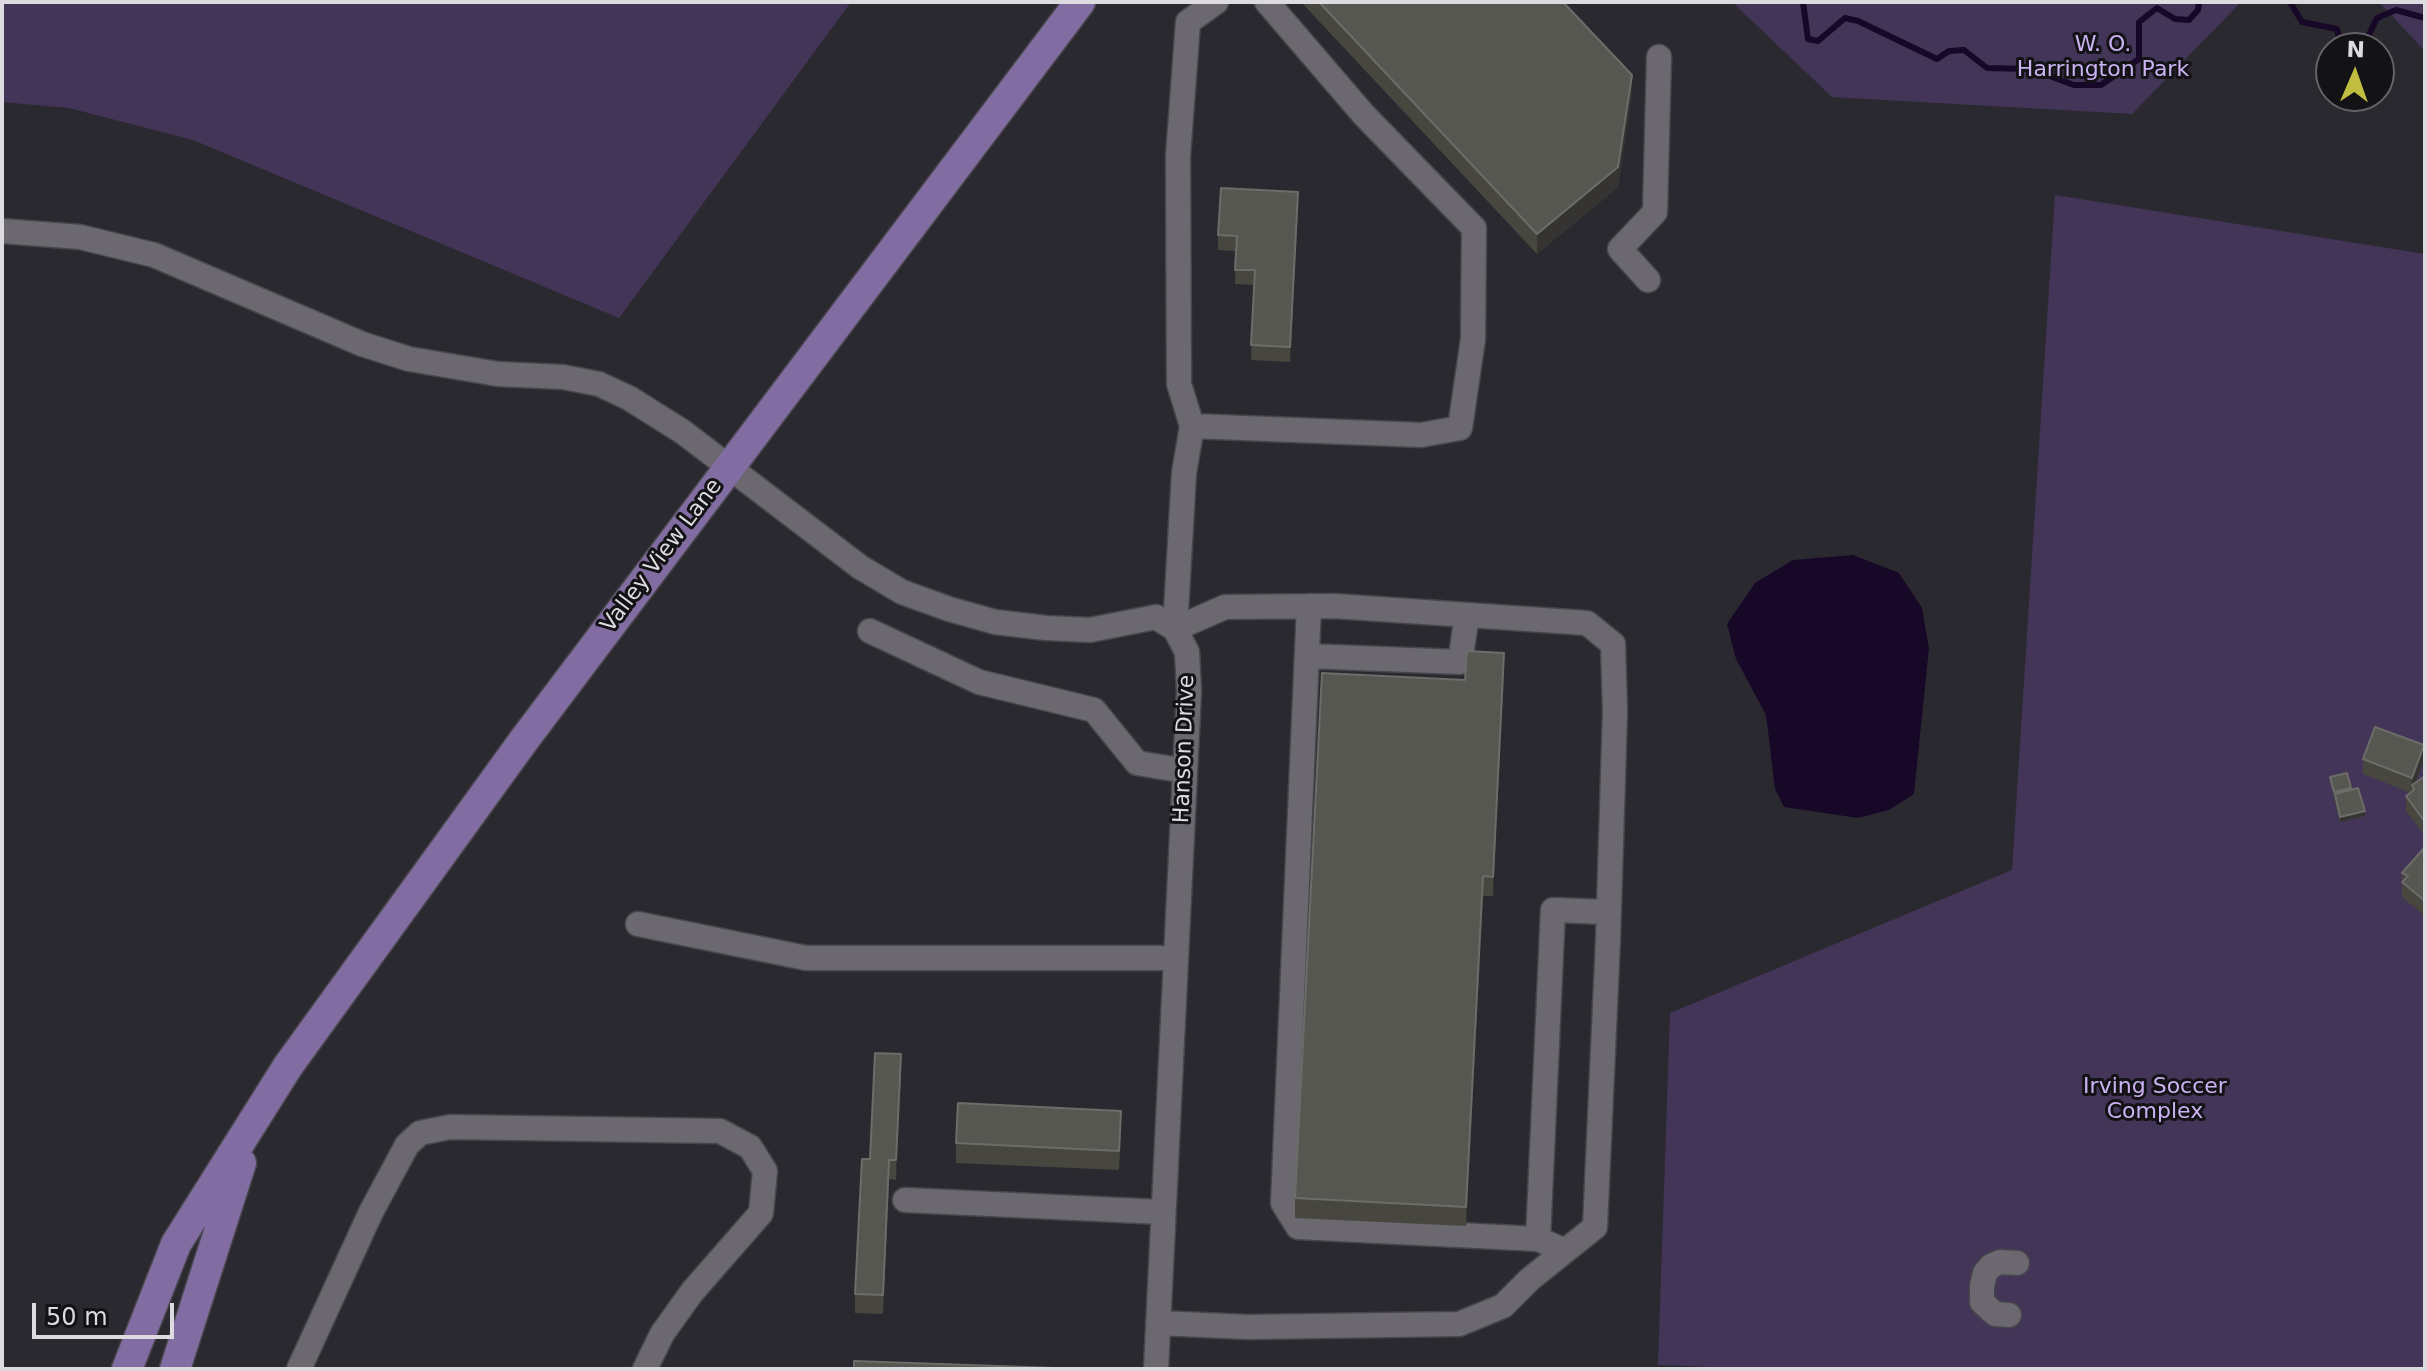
<!DOCTYPE html>
<style>
body{margin:0}
#map{position:relative;width:2427px;height:1371px;overflow:hidden;background:#2b2930;font-family:"DejaVu Sans",sans-serif}
canvas{display:block}
.frame{position:absolute;inset:0;border:4px solid #dddbe0;pointer-events:none}
.north{position:absolute;left:2315px;top:32px;width:80px;height:80px;box-sizing:border-box;background:#131215;border:2px solid #646266;border-radius:50%;rotate:2deg;font-size:22px;font-weight:700;line-height:32px;text-align:center;color:#dddbe0}
.north::after{content:'';display:block;margin:auto;width:28px;height:36px;background:#bfbe41;clip-path:polygon(50% 0,100% 100%,50% 72%,0 100%)}
.scale{position:absolute;left:32px;top:1303px;width:142px;height:36px;box-sizing:border-box;border:4px solid #dddbe0;border-top:0;padding-left:10px;font-size:24px;line-height:28px;white-space:nowrap;color:#dddbe0;-webkit-text-stroke:6px #131215;paint-order:stroke}
</style>
<div id="map">
<canvas width="2427" height="1371"></canvas>
<div class="frame"></div>
<div class="north">N</div>
<div class="scale">50 m</div>
</div>
<script>
const context = document.querySelector('canvas').getContext('2d');
context.lineJoin = 'round';
function fill(path, color) { context.fillStyle = color; context.fill(path, 'evenodd'); }
const poly = rows => new Path2D(rows.map(r => 'M' + r).join(''));
function trace(path, color, width, dash) { context.strokeStyle = color; context.lineWidth = width; context.lineCap = dash ? 'butt' : 'round'; context.setLineDash(dash || []); context.stroke(path); }
function drawText(font, color, halo, rows, align = 'center') {
  context.font = font + ' "DejaVu Sans",sans-serif'; context.lineWidth = 6; context.setLineDash([]); context.textBaseline = 'middle'; context.strokeStyle = halo; context.fillStyle = color; for (const [text, x, y, turn = 0] of rows) {
    context.save(); context.translate(x, y); context.rotate((+turn || 0) * Math.PI / 180); context.textAlign = isNaN(turn) ? turn : align; if (halo) context.strokeText(text, 0, 0); context.fillText(text, 0, 0); context.restore();
  }
}
const green = poly([
 [2,2,851,2,619,318,193,140,69,108,2,102],
 [1732,2,2241,2,2132,114,1832,97],
 [2379,2,2425,2,2425,51],
 [2055,195,2425,254,2425,1369,1769,1369,1658,1365,1670,1013,2012,870]
]);
const water = poly([
 [1853,555,1899,573,1922,608,1929,648,1914,794,1889,810,1858,818,1784,807,1775,789,1766,715,1736,659,1727,624,1755,583,1793,560]
]);
const stream = poly([
 [1803,2,1808,39,1818,41,1845,18,1858,21,1937,59,1949,51,1964,50,1987,68,2030,69,2074,85,2101,85,2139,59,2139,22,2157,8,2175,19,2189,20,2198,10,2199,2],
 [2290,2,2302,22,2337,29,2340,43,2350,48],
 [2354,48,2366,41,2377,18,2396,10,2425,18]
]);
const minor = poly([
 [1216,2,1188,22,1178,156,1179,384,1192,426,1421,435,1460,428,1473,339,1474,228,1364,115,1267,2],
 [2,231,80,237,154,255,362,344,409,359,498,374,563,377,599,384,629,398,683,432,860,567,902,592,949,609,995,622,1046,628,1090,630,1156,617,1175,629,1187,652,1189,691,1156,1369],
 [1648,280,1620,249,1655,212,1659,57],
 [1309,606,1283,1203,1298,1227,1538,1239,1565,1251],
 [870,631,979,682,1094,710,1137,763,1185,771],
 [1307,656,1460,662,1467,615],
 [638,924,806,958,1175,958],
 [905,1200,1162,1212],
 [1538,1239,1553,910,1609,912],
 [2009,1315,1995,1314,1982,1302,1982,1286,1985,1273,1991,1266,2000,1262,2017,1263],
 [1158,1323,1248,1327,1459,1324,1503,1306,1530,1279,1595,1227,1608,940,1615,711,1613,644,1587,623,1334,606,1225,607,1175,629,1184,473,1192,426],
 [299,1369,371,1212,407,1145,420,1133,450,1127,720,1131,750,1147,765,1171,761,1213,692,1292,662,1334,645,1369]
]);
const major = poly([
 [127,1369,176,1244,288,1066,524,740,1080,2],
 [175,1369,241,1163]
]);
const wall = poly([
 [1301,2,1563,2,1632,94,1618,187,1537,254],
 [1298,206,1290,362,1251,360,1254,285,1235,284,1236,251,1218,250,1218,235],
 [1504,672,1493,896,1483,896,1466,1226,1295,1218,1295,1198],
 [2363,759,2424,760,2416,782,2425,776,2425,836,2406,811,2406,796,2411,793,2363,774],
 [2330,777,2351,789,2365,816,2340,822,2330,782],
 [2425,847,2425,916,2402,897,2402,873],
 [901,1074,896,1180,889,1179,883,1314,855,1313,855,1294,870,1159],
 [1121,1130,1119,1170,956,1163,956,1143]
]);
const shadedWall = poly([
 [1632,75,1632,94,1618,187,1537,254,1537,234],
 [1298,192,1298,206,1290,362,1290,347],
 [1504,653,1504,672,1493,896,1493,877],
 [2424,745,2424,760,2413,789,2412,785,2412,793,2412,778],
 [2365,811,2365,816,2340,822,2340,817],
 [1483,876,1483,896,1466,1226,1466,1207],
 [901,1054,901,1074,896,1180,896,1160],
 [889,1160,889,1179,883,1314,883,1295]
]);
const building = poly([
 [1319,2,1563,2,1632,75,1618,167,1537,234,1319,2],
 [1221,188,1298,192,1290,347,1251,345,1255,270,1235,270,1237,236,1218,235,1221,188],
 [1467,651,1504,653,1493,877,1483,876,1466,1207,1295,1198,1322,673,1465,680,1467,651],
 [2375,727,2424,745,2412,778,2363,759,2375,727],
 [2347,773,2351,788,2334,792,2330,777,2347,773],
 [2425,776,2425,822,2406,796,2414,790,2412,785,2425,776],
 [2358,788,2365,811,2340,817,2335,794,2358,788],
 [2425,847,2425,901,2402,882,2408,876,2402,873,2425,847],
 [875,1053,901,1054,896,1160,889,1160,883,1295,855,1294,862,1159,870,1159,875,1053],
 [958,1103,1121,1111,1119,1151,956,1143,958,1103],
 [854,1361,1083,1369,854,1369,854,1361]
]);
const parkNames = [
 ["W. O.",2103,45],
 ["Harrington Park",2103,70],
 ["Irving Soccer",2155,1087],
 ["Complex",2155,1112]
];
const streetNames = [
 ["Valley View Lane",662,556,-53],
 ["Hanson Drive",1185,749,-88]
];
fill(green, '#433558');
fill(water, '#170828');
trace(stream, '#170828', 6);
trace(minor, '#48464c', 27);
trace(major, '#48464c', 33);
trace(minor, '#6b6870', 24);
trace(major, '#826da2', 30);
fill(wall, '#474740');
fill(shadedWall, '#353432');
fill(building, '#575751');
trace(building, '#6c6c68', 2);
drawText('22px', '#cab2f3', '#131215', parkNames);
drawText('22px', '#dddbe0', '#131215', streetNames);
</script>
